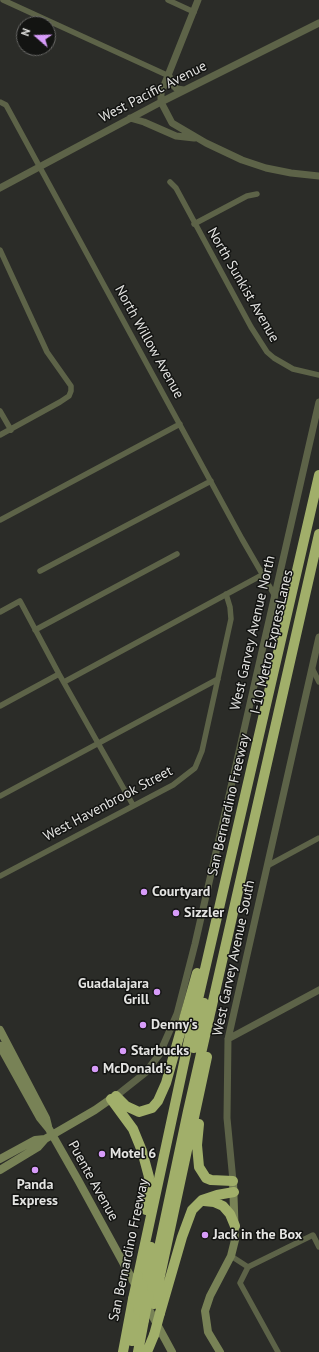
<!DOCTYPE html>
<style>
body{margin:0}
#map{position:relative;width:319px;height:1352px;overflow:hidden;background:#2b2c28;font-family:"PT Sans",sans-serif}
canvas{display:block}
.north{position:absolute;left:16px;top:16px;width:40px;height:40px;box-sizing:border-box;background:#131412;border:1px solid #676765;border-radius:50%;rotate:290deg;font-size:11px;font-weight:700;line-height:16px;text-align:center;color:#e4e4e2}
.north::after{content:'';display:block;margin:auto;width:14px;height:18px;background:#d79bf9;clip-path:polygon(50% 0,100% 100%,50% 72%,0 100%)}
</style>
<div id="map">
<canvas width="319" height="1352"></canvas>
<div class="north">N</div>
</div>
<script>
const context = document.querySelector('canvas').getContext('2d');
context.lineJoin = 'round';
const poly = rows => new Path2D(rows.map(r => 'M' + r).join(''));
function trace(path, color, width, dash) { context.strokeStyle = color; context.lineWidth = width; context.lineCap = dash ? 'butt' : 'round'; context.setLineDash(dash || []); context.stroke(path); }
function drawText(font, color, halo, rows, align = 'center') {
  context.font = font + ' "PT Sans",sans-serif'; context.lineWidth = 3; context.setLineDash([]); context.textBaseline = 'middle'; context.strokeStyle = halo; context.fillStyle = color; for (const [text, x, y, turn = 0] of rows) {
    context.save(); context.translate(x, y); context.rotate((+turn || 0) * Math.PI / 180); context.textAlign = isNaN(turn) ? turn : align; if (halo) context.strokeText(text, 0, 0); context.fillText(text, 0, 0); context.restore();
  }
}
const minor = poly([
 [3,0,169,76],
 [168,0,194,12],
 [0,102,6,105,242,539,275,596],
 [170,182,176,188,251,327,267,352,274,358,293,369,319,375],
 [194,224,247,196,257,194],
 [0,250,47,352,71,386,71,391,69,396,60,402,0,435],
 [0,411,11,430],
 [0,520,180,424],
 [40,571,211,481],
 [0,612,20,601,59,674,133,805],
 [35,630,177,554],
 [312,668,319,682],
 [64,682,262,575],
 [0,706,59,674],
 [0,796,218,679],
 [267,866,319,838],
 [0,876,173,785,195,768,202,751,231,619,230,607,226,594],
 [231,1256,248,1267,313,1235,319,1247],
 [248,1267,240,1283,278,1352]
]);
const tertiary = poly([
 [198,0,161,93,161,102,172,123,206,143,242,160,266,168,291,173,319,176],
 [169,76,173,85,177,89,184,90],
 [130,118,144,122,176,136,194,138],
 [0,188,161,102,319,23],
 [228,1039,319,990],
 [116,1096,145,1073,159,1055,177,1014,195,944,319,402],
 [233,1181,227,1118,228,1039,319,637]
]);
const secondary = poly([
 [0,1030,46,1118,48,1126],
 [0,1046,40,1118,49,1129,78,1180,137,1288],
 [0,1159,35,1140,45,1139,52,1135,95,1110,115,1096],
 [0,1170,38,1147,45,1139],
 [146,1304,172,1352],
 [220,1352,208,1332,205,1311,210,1296,231,1256,235,1240,233,1181]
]);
const motorway = poly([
 [194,1048,204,1003],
 [116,1096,126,1106,139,1112,152,1108,158,1101,166,1083,197,973],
 [111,1099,133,1129,142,1151,149,1177,146,1210],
 [199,1124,197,1145,199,1167,206,1178,211,1180,233,1181],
 [204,1201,214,1202,223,1206,230,1214,235,1226],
 [138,1276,193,1021,319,475],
 [143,1285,151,1247],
 [149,1295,188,1111,319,534],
 [154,1304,207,1057],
 [160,1313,182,1237,192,1210,202,1200,217,1195,234,1192],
 [132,1341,138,1310],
 [123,1352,133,1299],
 [138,1352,144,1320],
 [147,1352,154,1335]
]);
const motorwayBridge = poly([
 [133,1299,138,1276],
 [138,1310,143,1285],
 [144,1320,149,1295],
 [154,1335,160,1313]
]);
const markers = [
 [144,892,4,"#d79bf9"],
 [176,913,4,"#d79bf9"],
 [157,992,4,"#d79bf9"],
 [143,1025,4,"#d79bf9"],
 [123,1051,4,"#d79bf9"],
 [95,1069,4,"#d79bf9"],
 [102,1154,4,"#d79bf9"],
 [35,1170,4,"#d79bf9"],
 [205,1235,4,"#d79bf9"]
];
const streetNames = [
 ["West Pacific Avenue",153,92,-27],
 ["North Sunkist Avenue",243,285,60],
 ["North Willow Avenue",149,342,61],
 ["West Garvey Avenue North",253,633,-77],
 ["I-10 Metro ExpressLanes",272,642,-77],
 ["West Havenbrook Street",108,804,-28],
 ["San Bernardino Freeway",229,805,-77],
 ["West Garvey Avenue South",234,958,-78],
 ["Puente Avenue",93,1181,61],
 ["San Bernardino Freeway",129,1250,-78]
];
const poiNames = [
 ["Courtyard",152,892],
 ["Sizzler",184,913],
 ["Guadalajara",149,984,"right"],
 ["Grill",149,1000,"right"],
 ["Denny's",151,1025],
 ["Starbucks",131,1051],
 ["McDonald's",103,1069],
 ["Motel 6",110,1154],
 ["Panda",35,1185,"center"],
 ["Express",35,1201,"center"],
 ["Jack in the Box",213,1235]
];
trace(minor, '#5d6348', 5.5);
trace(tertiary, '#5d6348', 7);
trace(secondary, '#788256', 8);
trace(motorway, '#a1af6a', 10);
trace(motorwayBridge, '#a1af6a', 10);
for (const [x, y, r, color] of markers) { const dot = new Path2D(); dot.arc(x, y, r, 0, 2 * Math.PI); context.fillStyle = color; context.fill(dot); trace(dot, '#131412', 1.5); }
drawText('14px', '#e4e4e2', '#131412', streetNames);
drawText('bold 14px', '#e4e4e2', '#131412', poiNames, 'left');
</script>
